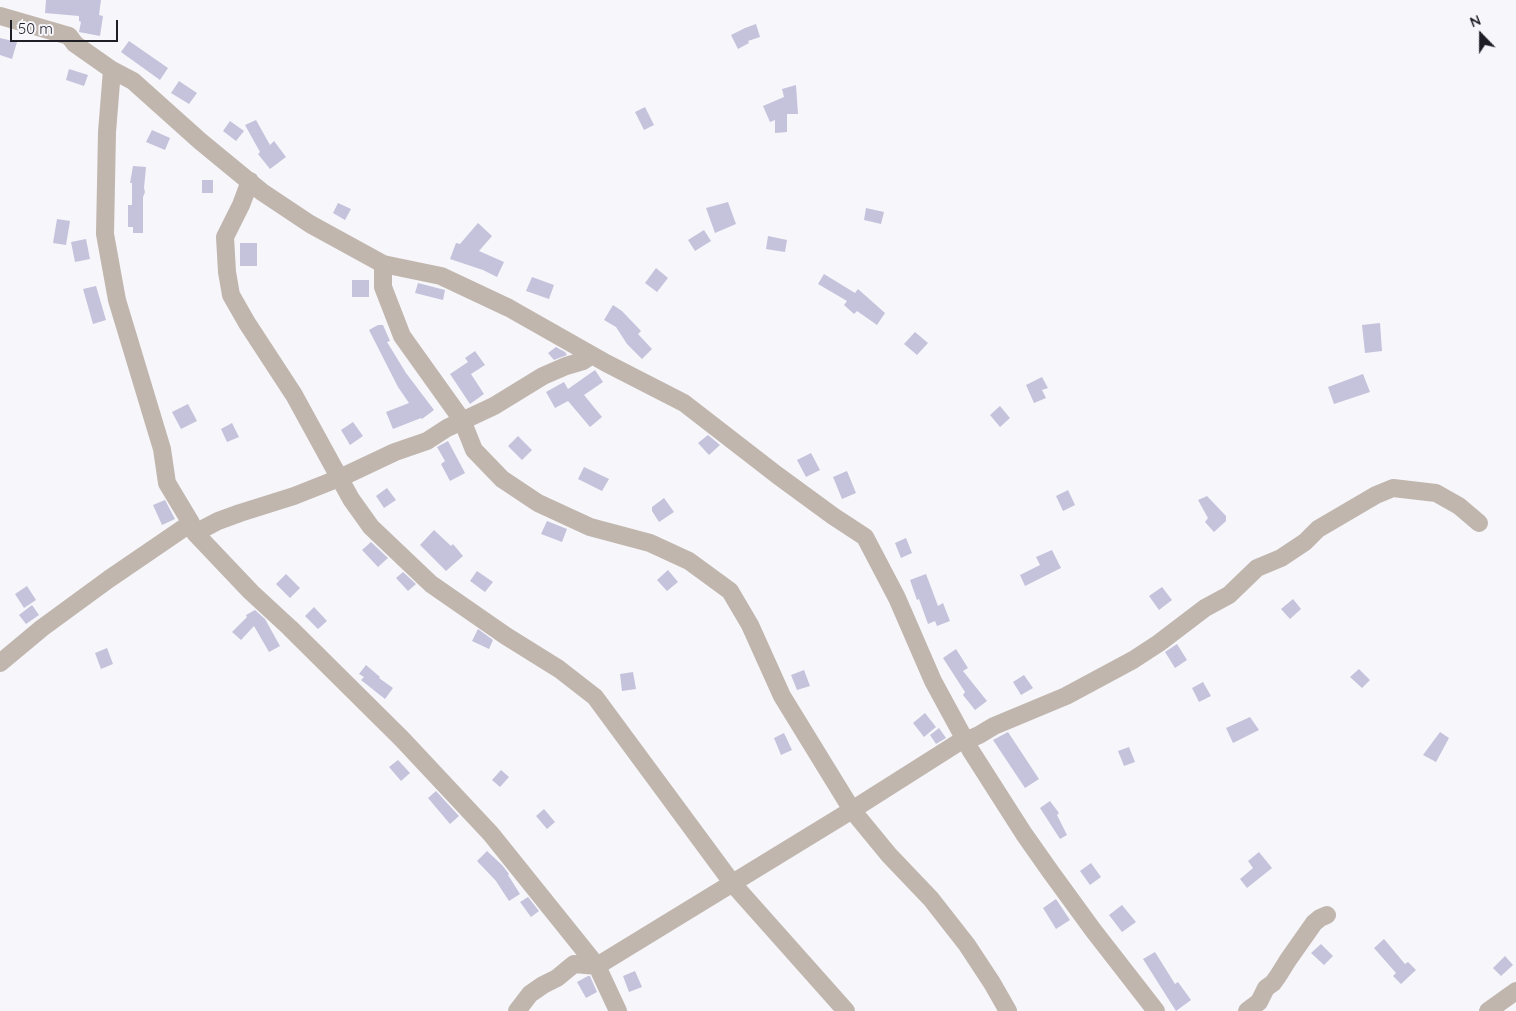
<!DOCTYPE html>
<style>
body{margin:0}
#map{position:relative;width:1516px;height:1011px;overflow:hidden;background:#f6f6fb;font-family:Quicksand,sans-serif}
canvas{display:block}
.north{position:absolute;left:1456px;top:10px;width:50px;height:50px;-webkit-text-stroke:4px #f6f6fb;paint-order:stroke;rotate:338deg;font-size:14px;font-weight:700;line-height:20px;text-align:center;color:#1f1e27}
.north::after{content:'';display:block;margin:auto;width:18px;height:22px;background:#1f1e27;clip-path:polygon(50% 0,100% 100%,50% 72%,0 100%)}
.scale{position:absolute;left:10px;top:20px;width:108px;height:22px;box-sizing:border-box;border:2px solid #1f1e27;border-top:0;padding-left:6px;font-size:15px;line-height:18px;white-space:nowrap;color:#1f1e27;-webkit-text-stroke:4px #f6f6fb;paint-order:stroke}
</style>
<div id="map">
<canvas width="1516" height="1011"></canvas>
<div class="north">N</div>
<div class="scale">50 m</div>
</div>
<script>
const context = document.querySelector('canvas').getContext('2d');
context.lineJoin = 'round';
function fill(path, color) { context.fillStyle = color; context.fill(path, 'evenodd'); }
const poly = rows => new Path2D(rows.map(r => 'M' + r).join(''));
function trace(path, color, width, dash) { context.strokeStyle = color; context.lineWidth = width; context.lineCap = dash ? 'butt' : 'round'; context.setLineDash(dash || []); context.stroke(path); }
const building = poly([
 [46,0,101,0,99,15,103,16,100,36,79,32,81,22,79,21,79,16,45,13],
 [756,24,760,37,748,41,749,43,738,49,731,35,745,28],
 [0,38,17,42,12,59,0,55],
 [129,41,168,68,160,80,121,52],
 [69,69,88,75,84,86,66,80],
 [179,81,197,93,189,104,171,93],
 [796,85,798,114,787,114,787,132,775,133,775,120,770,122,763,106,784,97,782,89],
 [645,107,654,125,644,130,635,112],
 [256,120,270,145,274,141,286,157,270,169,258,154,260,152,245,125],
 [230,121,244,131,236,141,223,131],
 [152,130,170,138,165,150,146,142],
 [133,166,146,167,144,188,145,192,143,197,143,233,133,233,133,227,128,227,128,205,132,205,132,183,130,183],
 [202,180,213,180,213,193,202,193],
 [728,202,736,224,715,233,706,208],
 [338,203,351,209,345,220,333,213],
 [866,208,884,212,881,224,864,220],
 [57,219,70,221,66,245,53,243],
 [478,223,492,236,479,251,504,262,497,277,483,270,450,259,456,243,460,244],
 [704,230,711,241,695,251,688,240],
 [768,236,787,240,785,252,766,249],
 [86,239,90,259,75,262,71,242],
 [240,243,257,243,257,266,240,266],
 [656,268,668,278,657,292,645,283],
 [824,274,855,293,858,289,885,313,877,325,857,311,854,314,844,305,847,301,818,284],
 [532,277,554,285,549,299,526,291],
 [352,280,369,280,369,297,352,297],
 [418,283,445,290,443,300,415,293],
 [96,286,106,320,93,324,83,289],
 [613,305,622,311,641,331,638,334,652,349,642,359,627,344,616,327,604,320],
 [1380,323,1382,351,1365,353,1362,325],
 [378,325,383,325,390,341,387,342,406,373,434,410,422,419,421,418,393,429,386,412,409,403,398,387,369,330],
 [915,332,928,343,917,355,904,344],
 [556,347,565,352,567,355,554,360,548,353],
 [475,351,485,365,471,374,484,394,470,404,450,374,468,362,465,358],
 [595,370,603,382,584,395,602,417,590,427,568,401,555,408,546,392,564,382,568,389],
 [1363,374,1370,392,1334,404,1328,387],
 [1042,377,1048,388,1042,390,1046,398,1034,403,1026,385],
 [188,404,197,421,181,429,172,412],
 [1000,406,1010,418,1000,427,990,415],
 [353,422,363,436,350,445,341,430],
 [232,423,239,437,227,442,221,429],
 [708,435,720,445,709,455,698,443],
 [518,436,532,450,522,460,508,446],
 [448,441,465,473,450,481,441,464,445,461,437,447],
 [811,453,820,470,806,477,797,460],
 [584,467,609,479,602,491,578,479],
 [847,471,856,493,842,499,833,477],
 [387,488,396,500,384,508,376,496],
 [1068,490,1075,505,1063,511,1056,496],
 [1207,496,1226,516,1226,521,1214,532,1205,522,1208,518,1198,500],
 [664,498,674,512,659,522,652,511,652,507],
 [165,500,175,519,162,525,153,505],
 [547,521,567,529,562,542,541,534],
 [434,530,451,546,453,544,463,556,446,571,420,545],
 [906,538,912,553,901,558,895,543],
 [371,542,388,558,378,567,362,550],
 [1052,550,1061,568,1025,586,1020,575,1040,565,1036,557],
 [668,570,678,582,667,591,657,580],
 [477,571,493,582,485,592,470,581],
 [403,572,416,584,408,591,396,578],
 [286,574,300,588,290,598,276,584],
 [926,574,938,606,943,603,950,621,937,626,935,621,928,624,919,599,917,600,910,580],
 [27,586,36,600,24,608,15,594],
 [1162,587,1172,600,1159,610,1149,596],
 [1293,599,1301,609,1290,619,1281,609],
 [32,605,39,615,26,624,19,615],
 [314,607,327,621,318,629,305,616],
 [255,610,265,619,280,646,269,652,254,626,241,640,232,632,247,617,246,615],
 [478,629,493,640,489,649,472,641],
 [1177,644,1187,660,1175,668,1165,652],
 [107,648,113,664,101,669,95,653],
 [956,649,968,668,963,671,987,701,975,710,963,695,965,692,943,658],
 [366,665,380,677,379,678,393,688,385,699,361,680,364,677,359,674],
 [1359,669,1370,680,1362,688,1350,677],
 [804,670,810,686,797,690,791,675],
 [633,672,636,689,622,691,620,674],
 [1024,675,1033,688,1021,695,1013,682],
 [1203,682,1211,696,1199,702,1192,688],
 [925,713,936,727,924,737,913,723],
 [1250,717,1259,730,1233,743,1226,728],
 [939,728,946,738,936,744,930,735],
 [1008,732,1039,779,1025,788,993,740],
 [1440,732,1449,738,1436,762,1423,755],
 [784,733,792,750,781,755,774,738],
 [1129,747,1135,762,1124,766,1118,751],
 [398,760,410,773,401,781,389,767],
 [501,770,509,777,500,787,492,780],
 [436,791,459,816,450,824,428,798],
 [1050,801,1059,813,1057,815,1067,835,1060,839,1040,808],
 [544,809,555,822,547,829,536,816],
 [487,851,502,865,509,874,508,875,520,894,509,901,496,881,477,861],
 [1259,852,1272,868,1247,888,1240,879,1253,868,1248,861],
 [1091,863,1101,877,1090,885,1080,871],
 [528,897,539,911,531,917,520,902],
 [1056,899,1070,920,1056,929,1043,908],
 [1122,905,1136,922,1122,932,1109,915],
 [1384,939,1405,964,1408,962,1416,970,1401,984,1393,976,1396,973,1374,948],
 [1321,944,1333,956,1324,965,1311,953],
 [1155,952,1175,984,1178,982,1191,1000,1176,1011,1143,959],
 [1505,956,1513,965,1501,976,1493,968],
 [635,971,642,987,629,992,623,976],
 [588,976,590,976,597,992,586,998,577,982]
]);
const minor = poly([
 [0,16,69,36,75,44,112,70,133,81,200,141,262,192,310,224,383,264,441,276,509,308,606,363,684,403,777,475,833,516,865,537,897,598,933,681,971,751,1024,834,1050,871,1093,930,1156,1011],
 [250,181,241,205,225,237,227,272,231,295,247,323,294,395,351,499,371,527,431,584,506,636,559,669,595,697,733,884,846,1011],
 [383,264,383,287,402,336,462,420,474,450,502,479,538,503,590,527,650,543,689,561,730,591,750,625,782,696,852,810,889,855,931,899,967,945,992,983,1008,1011],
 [191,523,195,533,251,592,290,628,402,739,491,834,597,966,618,1011],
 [195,533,218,521,240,513,294,496,342,477,395,452,427,441,447,428,494,406,543,376,566,366,583,361,592,355],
 [0,663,42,628,109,579,191,523,167,483,162,449,117,300,105,234,107,132,112,70],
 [517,1011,530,994,543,985,557,978,574,964,597,966,852,810,964,739,970,739,979,735,994,726,1066,696,1133,660,1159,643,1205,608,1229,595,1257,568,1281,558,1305,542,1318,529,1376,495,1393,488,1436,493,1459,506,1479,523],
 [1247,1011,1259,1002,1266,988,1273,983,1278,976,1288,960,1314,923,1320,918,1327,915],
 [1488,1011,1516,991]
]);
fill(building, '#c5c2dc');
trace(minor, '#c0b6ae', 18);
</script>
